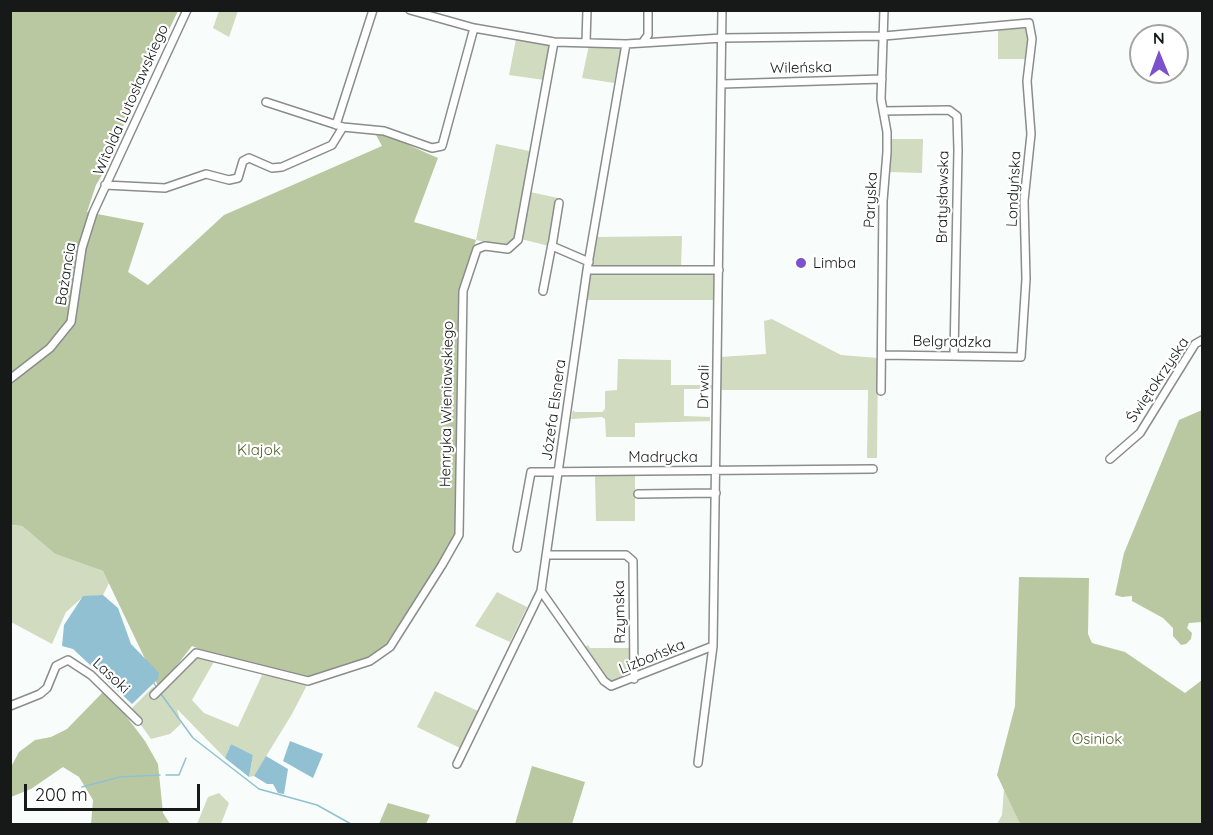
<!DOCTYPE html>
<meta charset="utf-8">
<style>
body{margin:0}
#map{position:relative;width:1213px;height:835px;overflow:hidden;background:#f8fdfb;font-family:Quicksand,sans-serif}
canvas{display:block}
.frame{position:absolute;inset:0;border:12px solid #171918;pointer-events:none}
.north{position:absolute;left:1129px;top:24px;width:60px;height:60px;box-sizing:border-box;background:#fff;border:2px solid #a2a3a3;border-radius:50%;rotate:359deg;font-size:16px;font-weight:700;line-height:24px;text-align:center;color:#171918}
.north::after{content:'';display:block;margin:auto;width:21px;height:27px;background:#7b52cb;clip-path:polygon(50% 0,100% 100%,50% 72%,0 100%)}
.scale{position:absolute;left:24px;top:784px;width:176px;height:27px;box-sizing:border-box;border:3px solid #171918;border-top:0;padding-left:8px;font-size:18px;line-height:21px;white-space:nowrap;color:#171918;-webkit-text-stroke:4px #fff;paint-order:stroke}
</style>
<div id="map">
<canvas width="1213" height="835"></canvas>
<div class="frame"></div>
<div class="north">N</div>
<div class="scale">200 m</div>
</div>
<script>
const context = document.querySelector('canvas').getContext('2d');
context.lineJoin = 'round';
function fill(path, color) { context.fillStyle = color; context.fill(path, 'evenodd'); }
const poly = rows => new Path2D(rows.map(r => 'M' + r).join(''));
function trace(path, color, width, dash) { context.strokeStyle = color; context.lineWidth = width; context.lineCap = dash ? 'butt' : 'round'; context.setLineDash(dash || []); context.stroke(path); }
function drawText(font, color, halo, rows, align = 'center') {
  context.font = font + ' Quicksand,sans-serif'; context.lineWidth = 4.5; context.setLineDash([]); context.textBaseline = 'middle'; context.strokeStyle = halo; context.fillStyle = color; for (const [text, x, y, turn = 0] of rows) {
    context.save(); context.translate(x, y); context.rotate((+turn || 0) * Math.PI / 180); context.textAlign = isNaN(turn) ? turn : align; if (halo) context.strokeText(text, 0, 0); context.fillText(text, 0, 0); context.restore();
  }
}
const green = poly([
 [219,11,238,11,229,37,213,28],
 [1026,28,1029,43,1025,59,998,59,998,30],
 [516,39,552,44,544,80,509,75],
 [589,45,622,45,614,83,582,78],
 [889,139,923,139,922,173,889,172],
 [496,144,534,152,516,239,508,247,476,240],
 [530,192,558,198,549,246,521,239],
 [682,236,681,267,591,267,595,237],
 [591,272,716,272,716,300,586,300],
 [772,319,841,355,878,358,877,458,867,458,868,390,720,390,720,357,766,354,764,321],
 [618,359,671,360,671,385,714,385,714,389,684,389,684,416,710,417,710,421,715,421,635,423,635,437,606,437,605,419,602,417,571,419,573,410,575,412,602,412,605,409,605,391,617,390],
 [635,474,635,521,596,521,595,475],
 [10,525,22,526,55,554,103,571,109,583,103,595,83,597,66,612,52,644,11,622],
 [497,592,527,607,510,642,475,626],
 [588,645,590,648,630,648,631,677,612,684,606,680,585,647],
 [198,658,215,660,192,700,204,713,238,727,262,675,308,683,292,714,254,776,249,777,253,755,231,744,225,758,177,709,181,724,170,734,151,739,130,710,153,687,164,690],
 [435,691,478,711,460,748,417,727],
 [1004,789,1020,824,997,824,1002,815],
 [219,793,229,803,221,824,197,824,208,797]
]);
const forest = poly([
 [10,11,178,11,115,143,108,165,96,185,87,212,144,223,128,272,148,285,224,215,382,146,376,135,386,135,438,158,414,222,476,240,460,291,455,537,379,655,307,678,218,657,192,646,159,688,103,571,55,554,22,526,11,525],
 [1202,410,1202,622,1189,623,1187,628,1192,633,1191,639,1186,644,1181,645,1173,636,1173,628,1163,618,1132,601,1132,596,1122,597,1115,595,1124,553,1179,420],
 [1019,577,1089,578,1088,634,1092,643,1125,652,1185,693,1202,680,1202,824,1020,824,997,775,1015,706],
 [103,692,111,696,145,741,158,764,163,813,170,824,91,824,93,800,79,777,63,767,31,789,11,797,11,767,19,752,35,740,51,737,67,729],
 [532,766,585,782,572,824,515,824],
 [388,803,430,815,426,824,379,824]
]);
const water = poly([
 [103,595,118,608,131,644,159,673,158,679,132,704,73,649,62,646,64,625,83,596],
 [290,741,323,754,313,778,283,761],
 [231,744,253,755,249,777,225,758],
 [266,756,288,769,284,794,278,793,273,784,267,784,254,776]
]);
const stream = poly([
 [154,683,156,687],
 [161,694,193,738,259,789,317,805,351,824],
 [166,775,179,775,186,758],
 [82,787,120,777,160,775]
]);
const minor = poly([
 [410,10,474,28,554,42,626,44,722,38,884,36,1029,23,1032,39,1027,81,1031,134,1024,201,1026,279,1021,357,882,355],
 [586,42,587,10],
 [643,42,648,35,648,10],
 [722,84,882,79],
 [266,102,343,127,384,131,432,148,442,146,474,28],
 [883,111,949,110,957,116,958,150,954,355],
 [336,125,373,10],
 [105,185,165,188,206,174,229,180,238,178,243,161,249,158,272,168,282,167,332,145,343,127],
 [559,203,552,246,589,262],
 [587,270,719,270],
 [543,291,552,244],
 [10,379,50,348,71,322,82,248,93,213,187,10],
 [881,391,883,201,887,152,887,132,881,99,884,10],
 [1110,459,1140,433,1195,344,1202,340],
 [638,494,716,493],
 [517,548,531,472,873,469],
 [546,555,626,555,633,561,634,679],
 [541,591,604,681,611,686,713,646],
 [154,695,196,653,308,681,370,661,390,647,442,565,459,535,463,291,477,249,485,246,508,249,518,240,554,42],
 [10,706,40,694,47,688,56,666,68,660,91,675,138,721],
 [698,763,713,646,722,10],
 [457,764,541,591,587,270,626,44]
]);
const markers = [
 [801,263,6,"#7b52cb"]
];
const streetNames = [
 ["Wileńska",801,68,-1],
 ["Witolda Lutosławskiego",131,100,-66],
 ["Londyńska",1014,189,-87],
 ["Bratysławska",943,197,-89],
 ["Paryska",871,200,-87],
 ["Bażancia",66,274,-81],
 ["Belgradzka",952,342,1],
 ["Świętokrzyska",1158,380,-56],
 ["Drwali",704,387,-89],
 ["Henryka Wieniawskiego",447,404,-89],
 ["Józefa Elsnera",554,410,-82],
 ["Madrycka",663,457],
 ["Rzymska",620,612,-91],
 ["Lizbońska",652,657,-22],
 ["Lasoki",111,676,43]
];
const poiNames = [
 ["Limba",813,263]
];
const parkNames = [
 ["Klajok",259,450],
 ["Osiniok",1097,739]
];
fill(green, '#d0dbbf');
fill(forest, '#b9c8a1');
fill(water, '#90c0d1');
trace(stream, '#90c0d1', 1.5);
trace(minor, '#898d8c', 10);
trace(minor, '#fff', 7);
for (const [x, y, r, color] of markers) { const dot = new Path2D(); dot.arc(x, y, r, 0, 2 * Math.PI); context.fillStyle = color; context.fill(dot); trace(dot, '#fff', 2); }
drawText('15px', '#171918', '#fff', streetNames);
drawText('15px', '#171918', '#fff', poiNames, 'left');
drawText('15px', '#4c5f25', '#fff', parkNames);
</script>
